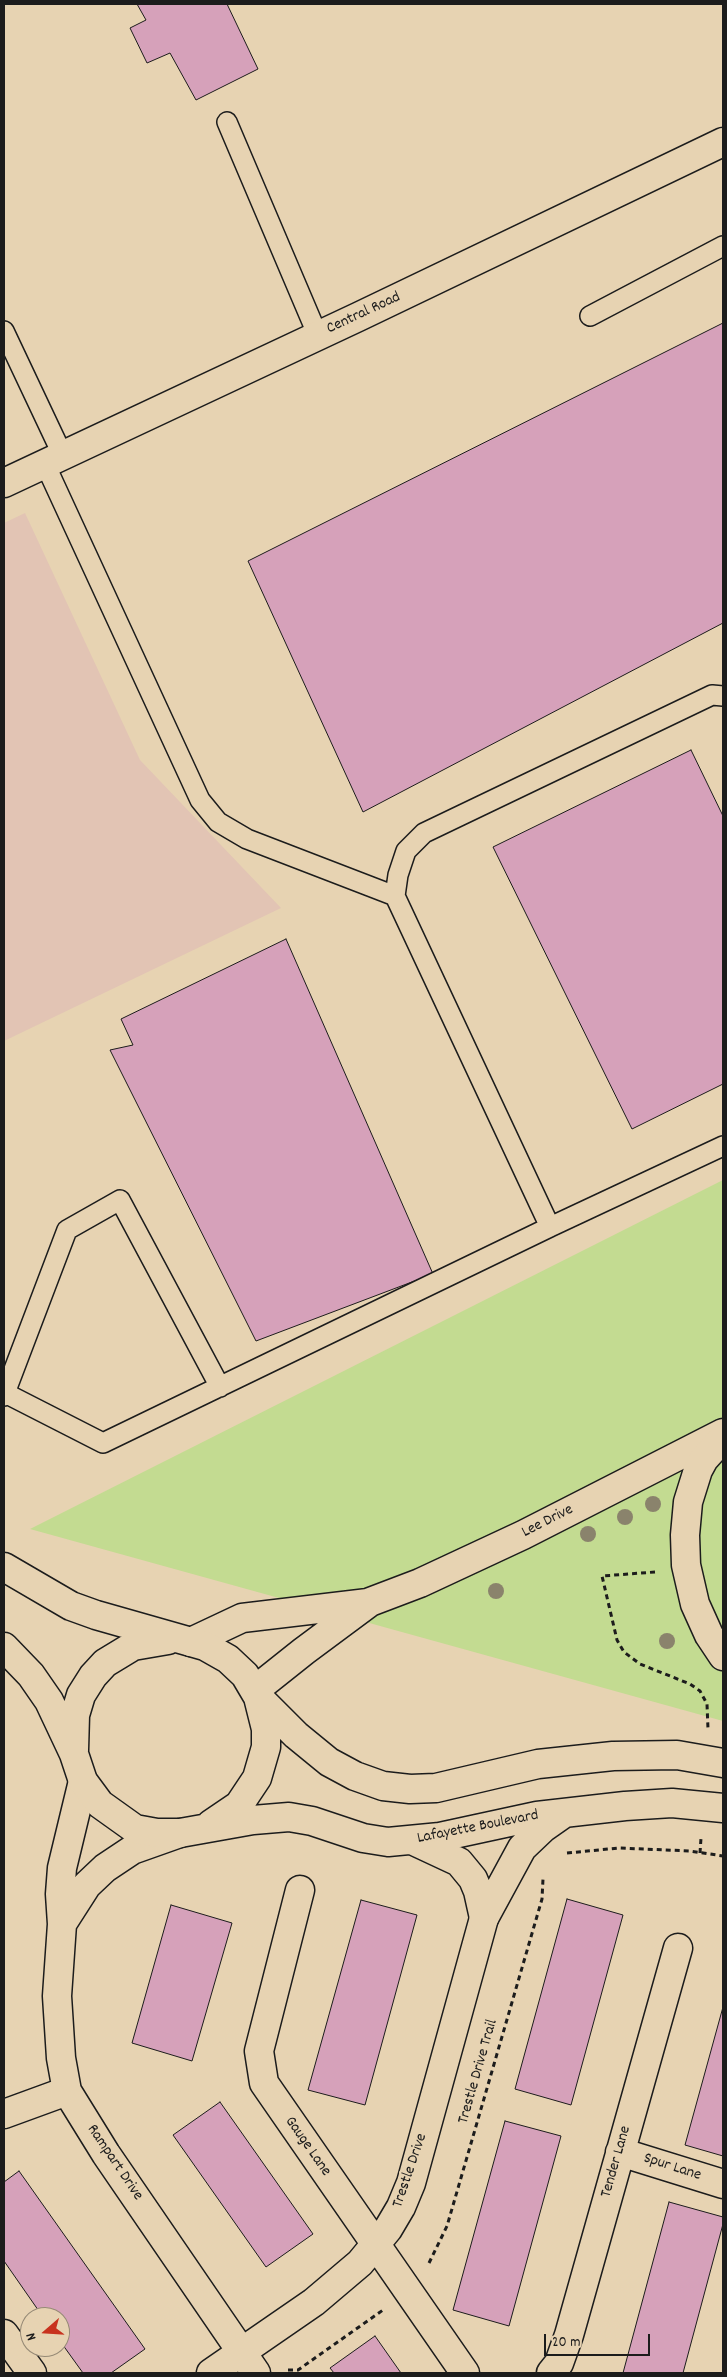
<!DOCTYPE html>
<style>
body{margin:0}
#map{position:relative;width:727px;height:2377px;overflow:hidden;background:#e7d3b2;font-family:Dekko,sans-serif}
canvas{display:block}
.frame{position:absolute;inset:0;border:5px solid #1c1c1c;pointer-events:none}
.north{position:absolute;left:20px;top:2307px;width:50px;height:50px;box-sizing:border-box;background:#e7d3b2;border:1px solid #968a76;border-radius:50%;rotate:251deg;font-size:14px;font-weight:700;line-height:20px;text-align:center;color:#1c1c1c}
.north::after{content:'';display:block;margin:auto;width:18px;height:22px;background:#c8321e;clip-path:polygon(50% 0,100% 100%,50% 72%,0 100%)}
.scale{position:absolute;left:544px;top:2334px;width:106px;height:22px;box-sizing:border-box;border:2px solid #1c1c1c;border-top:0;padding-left:6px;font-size:15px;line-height:18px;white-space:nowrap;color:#1c1c1c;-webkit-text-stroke:4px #e7d3b2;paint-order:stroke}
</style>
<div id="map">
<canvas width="727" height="2377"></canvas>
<div class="frame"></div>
<div class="north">N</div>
<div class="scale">20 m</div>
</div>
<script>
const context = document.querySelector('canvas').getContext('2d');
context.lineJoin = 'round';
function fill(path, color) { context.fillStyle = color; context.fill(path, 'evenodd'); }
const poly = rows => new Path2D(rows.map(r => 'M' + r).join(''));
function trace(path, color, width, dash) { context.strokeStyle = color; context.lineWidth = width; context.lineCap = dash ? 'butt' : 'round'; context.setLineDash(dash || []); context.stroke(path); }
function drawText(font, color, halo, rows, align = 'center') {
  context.font = font + ' Dekko,sans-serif'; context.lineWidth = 4.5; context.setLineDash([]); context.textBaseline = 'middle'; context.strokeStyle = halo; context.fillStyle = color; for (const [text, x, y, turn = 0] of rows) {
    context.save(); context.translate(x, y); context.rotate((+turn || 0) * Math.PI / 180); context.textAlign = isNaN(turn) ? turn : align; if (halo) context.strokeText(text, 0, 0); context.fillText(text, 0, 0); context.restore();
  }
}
const built = poly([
 [25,513,140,760,281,908,4,1041,4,523]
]);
const green = poly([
 [723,1180,723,1721,30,1529]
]);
const building = poly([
 [137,4,227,4,258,69,196,100,170,53,147,63,130,28,146,20,137,4],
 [723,323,723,623,363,812,248,561,723,323],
 [691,750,723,816,723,1084,632,1129,493,847,691,750],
 [286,939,433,1274,256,1341,110,1050,133,1045,121,1019,286,939],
 [567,1899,623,1915,571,2105,515,2089,567,1899],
 [361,1900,417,1915,365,2105,308,2090,361,1900],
 [171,1905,232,1923,192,2061,132,2043,171,1905],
 [723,2007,723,2156,685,2145,723,2007],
 [220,2102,313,2234,266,2267,173,2135,220,2102],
 [505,2121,561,2136,509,2326,453,2310,505,2121],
 [19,2171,145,2349,111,2373,83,2373,60,2341,60,2317,43,2317,4,2261,4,2182,19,2171],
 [669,2202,723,2217,723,2224,683,2373,623,2373,669,2202],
 [375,2336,401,2373,334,2373,330,2368,375,2336]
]);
const path = poly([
 [655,1572,602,1576,617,1640,624,1652,640,1664,690,1684,700,1691,707,1704,708,1729],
 [567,1853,619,1848,690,1851,723,1856],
 [700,1853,701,1838],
 [429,2263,447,2226,542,1899,543,1879],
 [288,2370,298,2370,383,2310]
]);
const service = poly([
 [227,122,318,336],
 [590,316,723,246],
 [4,331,63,456],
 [45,464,200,800,218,822,247,839,395,896],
 [550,1227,723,1146],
 [5,1393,67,1230,120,1200,220,1387],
 [4,1396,5,1393,103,1443,550,1227,395,896,398,875,406,851,424,833,712,695,723,696]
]);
const minor = poly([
 [4,483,358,317,723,142],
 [191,1642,242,1618,368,1603],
 [255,1690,304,1651,370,1602,420,1583,523,1535,723,1433],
 [83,1781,62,1868,60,1894,62,1924,57,1996,61,2058,67,2091,106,2154,256,2373],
 [300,1890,259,2051,264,2083,465,2373],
 [62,1924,87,1885,105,1868,132,1850,180,1833],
 [4,2114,67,2091],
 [620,2152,723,2184],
 [4,2334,32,2373],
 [211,2373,314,2302,360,2263,388,2229,401,2207,411,2183,484,1918],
 [551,2373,559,2363,569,2335,678,1948]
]);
const secondary = poly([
 [723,1438,704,1459,698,1470,688,1502,685,1535,686,1565,695,1604,709,1635,723,1656],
 [4,1567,71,1606,96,1615,205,1646,228,1659,245,1675,258,1697,266,1729,266,1747,257,1778,239,1805,211,1824],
 [4,1647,31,1675,49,1701,74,1754,83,1781,100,1804,135,1829,157,1833,180,1833,253,1820,289,1817,312,1821,363,1838,388,1842,440,1837,537,1816,625,1806,672,1803,723,1808],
 [258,1697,296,1735,329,1762,355,1776,383,1786,410,1789,436,1788,538,1764,613,1756,677,1755,723,1763],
 [74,1750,75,1715,81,1695,93,1676,105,1663,133,1646,168,1640],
 [414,1841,459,1862,473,1879,478,1891,484,1918],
 [484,1918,522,1848,543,1828,563,1814]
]);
const trees = [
 [653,1504],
 [625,1517],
 [588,1534],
 [496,1591],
 [667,1641]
];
const streetNames = [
 ["Central Road",364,314,-25],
 ["Lee Drive",548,1522,-27],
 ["Lafayette Boulevard",478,1828,-11],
 ["Trestle Drive Trail",479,2072,-74],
 ["Gauge Lane",307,2147,55],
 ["Tender Lane",617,2162,-74],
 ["Rampart Drive",114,2163,56],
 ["Spur Lane",672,2168,18],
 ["Trestle Drive",411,2171,-71]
];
fill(built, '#e2c4b4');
fill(green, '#c3db91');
fill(building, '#d6a1ba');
trace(building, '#1c1c1c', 1);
trace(service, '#1c1c1c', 22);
trace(minor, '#1c1c1c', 31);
trace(secondary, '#1c1c1c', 31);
trace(path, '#1c1c1c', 3, [5, 4]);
trace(service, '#e7d3b2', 19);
trace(minor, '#e7d3b2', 28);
trace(secondary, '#e7d3b2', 28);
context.fillStyle = '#8a836c';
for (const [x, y] of trees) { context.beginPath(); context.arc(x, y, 8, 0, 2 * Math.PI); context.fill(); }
drawText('16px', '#1c1c1c', '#e7d3b2', streetNames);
</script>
